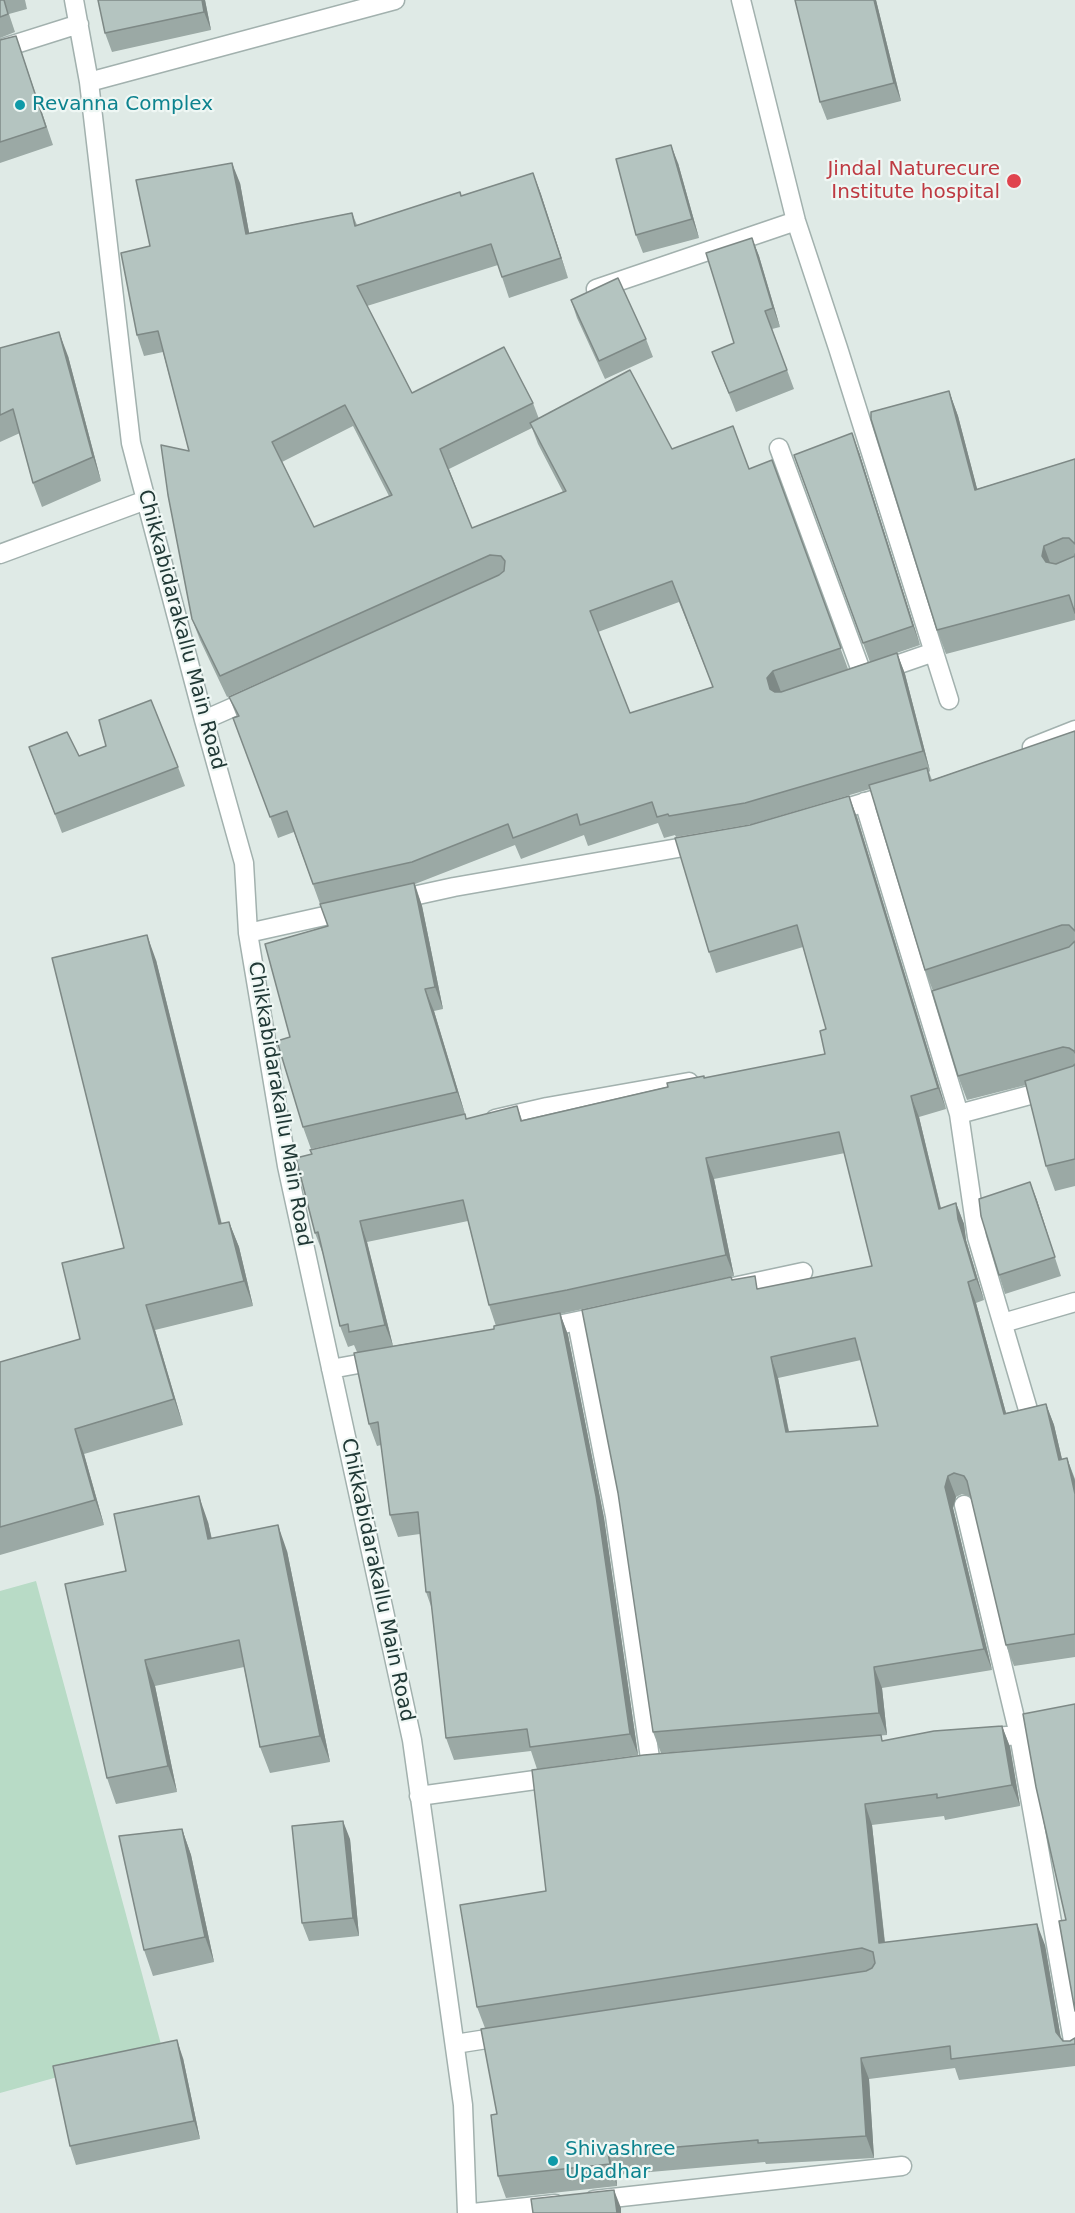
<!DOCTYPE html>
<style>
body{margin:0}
canvas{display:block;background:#dfeae6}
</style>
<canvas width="1075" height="2213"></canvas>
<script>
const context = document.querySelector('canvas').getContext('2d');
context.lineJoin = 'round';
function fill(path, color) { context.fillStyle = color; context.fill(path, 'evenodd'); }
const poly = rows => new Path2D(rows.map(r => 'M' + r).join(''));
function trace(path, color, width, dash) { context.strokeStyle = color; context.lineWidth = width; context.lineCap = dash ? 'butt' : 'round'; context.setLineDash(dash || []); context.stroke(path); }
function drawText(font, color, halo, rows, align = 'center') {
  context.font = font + ' "DejaVu Sans",sans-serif'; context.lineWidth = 4.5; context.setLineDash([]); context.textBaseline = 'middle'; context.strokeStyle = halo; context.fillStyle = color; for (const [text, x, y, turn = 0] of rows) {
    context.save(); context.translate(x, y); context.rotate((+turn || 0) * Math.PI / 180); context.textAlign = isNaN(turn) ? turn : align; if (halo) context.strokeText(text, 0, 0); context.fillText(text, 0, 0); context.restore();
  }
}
const green = poly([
 [36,1581,162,2048,0,2093,0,1591]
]);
const minor = poly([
 [74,0,89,82,131,443,204,720,244,863,248,933,287,1166,412,1740,463,2105,467,2213],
 [741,0,796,221,838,348,949,700],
 [0,49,79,24],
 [89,82,395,0],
 [596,289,796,221],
 [779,448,863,676],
 [0,554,146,500],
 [879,671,934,652],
 [204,720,254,698],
 [1032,747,1075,730],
 [864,802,959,1114,977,1237,1029,1413],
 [830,813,895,793],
 [395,900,454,887,701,844],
 [248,933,347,911],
 [959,1114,1075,1083],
 [495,1119,547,1107,689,1082],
 [733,1287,803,1272],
 [577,1322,615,1516,651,1765],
 [1003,1323,1075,1302],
 [539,1329,606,1315],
 [331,1369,380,1360],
 [964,1505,1019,1735],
 [982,1738,1019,1735,1075,2052],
 [419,1796,557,1777],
 [455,2044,506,2036],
 [594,2200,902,2166],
 [473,2213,555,2204]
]);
const wall = poly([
 [0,0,25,0,27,9,9,14,15,32,0,38],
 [205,0,211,30,112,52,105,33],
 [876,0,901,101,827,120,820,102],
 [16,36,53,145,0,163,0,40],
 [678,163,699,238,643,253,636,235],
 [533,173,568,278,509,298,498,265,367,306,412,393,533,403,539,419,672,449,749,469,772,460,848,669,897,653,905,674,930,771,929,772,932,780,1075,731,1075,1186,1055,1191,1046,1166,1026,1085,967,1100,958,1076,933,991,925,970,870,789,752,824,676,837,675,835,664,838,658,823,588,846,584,835,521,859,515,845,415,884,422,906,443,1009,434,1011,465,1114,311,1149,303,1127,290,1037,328,926,294,832,278,838,233,718,237,717,229,697,498,576,227,697,200,640,192,619,189,451,163,352,144,356,137,335,150,246,240,183,249,233,352,213,357,225,461,196],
 [353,426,389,496,314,527,282,462],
 [532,428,538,444,563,492,472,528,449,469],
 [679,602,713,687,630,713,598,632],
 [752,238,759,256,780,327,772,329,794,389,736,412,712,352,734,343],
 [571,300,646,339,653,357,605,379,577,318],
 [0,348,68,356,101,481,42,507,33,483,20,433,0,442],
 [949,391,958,416,977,489,1075,459,1075,620,946,654,937,630],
 [859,452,920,645,870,662,794,455],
 [106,746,178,767,185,786,62,833,29,747,79,756],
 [857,817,946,1109,919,1117,941,1208,956,1203,964,1224,966,1240,984,1300,976,1303,1006,1413,1046,1404,1054,1425,1062,1459,1067,1458,1075,1479,1075,1657,1014,1666,1006,1645,971,1497,962,1494,956,1497,953,1508,992,1670,882,1688,887,1735,661,1753,653,1732,731,1277,732,1280,759,1289,872,1266,845,1153,714,1179,734,1276,560,1314,568,1335,604,1518,638,1755,537,1769,531,1751,454,1760,446,1738,432,1609,426,1592,420,1534,398,1537,390,1515,381,1445,377,1446,369,1424,357,1352,354,1345,348,1347,340,1326,323,1254,315,1233,466,1119,517,1106,522,1120,705,1078,825,1054,826,1029,803,947,716,973,709,952],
 [468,1221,489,1305,496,1326,494,1329,368,1350,393,1346,367,1242],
 [861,1360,878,1426,789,1431,778,1378],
 [156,960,222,1224,229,1222,239,1247,253,1306,155,1330,183,1425,84,1454,104,1525,0,1555,0,1362,80,1339,124,1248],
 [1030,1182,1061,1276,1005,1294,999,1275],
 [208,1522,212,1539,287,1551,330,1762,270,1773,260,1747,244,1667,155,1686,177,1792,116,1804,107,1778,126,1571],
 [1002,1726,1010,1747,1020,1806,945,1820,944,1816,872,1825,885,1942,1045,1945,1061,2039,1063,2041,1070,2041,1075,2038,1075,2066,959,2080,955,2068,869,2079,874,2158,766,2164,765,2162,616,2175,617,2186,506,2198,498,2176,497,2114,485,2028,477,2007,546,1891,883,1741],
 [182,1829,191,1855,214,1962,153,1976,144,1950],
 [350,1839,359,1936,309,1941,302,1923],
 [183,2058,200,2139,76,2165,70,2146]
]);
const shadedWall = poly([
 [202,0,205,0,211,30,204,12],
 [874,0,876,0,901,101,894,83],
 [671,145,678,163,699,238,692,219],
 [232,163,240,183,253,254,246,234],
 [533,173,541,194,568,278,561,258],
 [752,238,759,256,780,327,773,308],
 [59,332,68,356,101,481,93,457],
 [949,391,958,416,984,515,975,490],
 [852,433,859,452,920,645,913,626],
 [1044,546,1053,571,1051,581,1042,556],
 [897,653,905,674,930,771,923,751],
 [773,671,781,692,777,710,767,678],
 [849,796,857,817,946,1109,938,1088],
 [414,883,422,906,443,1009,435,987],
 [147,935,156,960,228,1250,219,1224],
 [425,989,434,1011,465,1114,457,1092],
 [911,1096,919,1117,946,1230,939,1209],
 [706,1158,714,1179,734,1276,726,1255],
 [1030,1182,1037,1200,1061,1276,1055,1257],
 [956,1203,964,1224,966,1240,984,1300,976,1279,958,1219],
 [360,1221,367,1242,393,1346,385,1325],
 [229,1222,239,1247,253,1306,244,1281],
 [968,1282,976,1303,1012,1435,1004,1414],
 [146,1305,155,1330,183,1425,174,1399],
 [560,1313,568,1335,604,1518,638,1755,630,1734],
 [771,1357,778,1378,793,1453,786,1432],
 [1046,1404,1054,1425,1067,1481,1059,1460],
 [75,1429,84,1454,104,1525,95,1500],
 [1067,1458,1075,1481,1075,1494],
 [948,1476,956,1497,953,1508,992,1670,984,1649,945,1487],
 [199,1496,208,1522,217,1565,208,1539],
 [278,1525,287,1551,330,1762,320,1736],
 [145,1660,155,1686,177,1792,168,1766],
 [874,1667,882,1688,887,1735,879,1713],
 [1002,1726,1010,1747,1020,1806,1012,1785],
 [865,1804,872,1825,887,1964,879,1943],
 [343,1821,350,1839,359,1936,353,1918],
 [182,1829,191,1855,214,1962,205,1937],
 [1037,1924,1045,1945,1062,2045,1056,2032],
 [177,2040,183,2058,200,2139,194,2121],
 [861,2058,869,2079,874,2158,866,2136],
 [608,2153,616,2175,617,2186,610,2164],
 [614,2190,621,2208,621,2213,617,2213]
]);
const building = poly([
 [0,0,4,0,8,14,0,17,0,0],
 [98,0,202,0,204,12,105,33,98,0],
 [795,0,874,0,894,83,820,102,795,0],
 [16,36,46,127,0,142,0,40,16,36],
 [671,145,692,219,636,235,616,159,671,145],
 [232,163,246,234,352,213,355,226,460,192,461,196,533,173,561,258,502,277,491,244,357,286,412,393,504,347,533,403,440,449,472,528,566,491,530,423,630,370,672,449,733,426,749,469,772,460,841,648,773,671,767,678,770,689,775,692,781,692,897,653,923,751,745,803,669,816,668,814,657,817,652,802,580,825,577,814,513,838,508,824,412,862,313,884,287,811,270,817,233,718,239,716,229,697,499,575,504,571,505,561,501,556,490,555,220,676,192,619,168,495,161,445,189,451,158,331,137,335,121,253,150,246,136,180,232,163],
 [345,405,392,495,314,527,272,442,345,405],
 [672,581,713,687,630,713,590,611,672,581],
 [752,238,773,308,765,311,787,370,729,393,712,352,734,343,706,253,752,238],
 [618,278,646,339,599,361,571,300,618,278],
 [59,332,93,457,33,483,13,409,0,415,0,348,59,332],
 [949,391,975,490,1075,459,1075,544,1069,538,1063,538,1044,546,1042,556,1046,562,1056,564,1075,556,1075,554,1075,613,1069,595,937,630,871,419,871,412,949,391],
 [852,433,913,626,863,643,794,455,852,433],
 [151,700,178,767,55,814,29,747,67,732,79,756,106,746,99,720,151,700],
 [1075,731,1075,931,1069,925,1062,925,925,970,869,785,927,768,930,781,1075,731],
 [849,796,938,1088,911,1096,939,1209,956,1203,958,1219,976,1279,968,1282,1004,1414,1046,1404,1059,1460,1067,1458,1075,1494,1075,1634,1006,1645,967,1481,964,1476,954,1473,948,1476,945,1487,984,1649,874,1667,879,1713,653,1732,618,1493,582,1310,731,1277,732,1280,755,1276,757,1289,872,1266,839,1132,706,1158,726,1255,567,1290,489,1305,463,1200,360,1221,385,1325,349,1332,348,1324,340,1326,318,1232,315,1233,296,1158,312,1154,310,1150,465,1114,466,1119,517,1106,521,1121,668,1087,667,1083,704,1076,704,1078,825,1054,820,1031,826,1029,797,925,709,952,675,838,750,825,849,796],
 [855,1338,878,1426,786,1432,771,1357,855,1338],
 [414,883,435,987,425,989,457,1092,303,1127,277,1041,290,1037,265,944,328,926,320,904,414,883],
 [147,935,219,1224,229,1222,244,1281,146,1305,174,1399,75,1429,95,1500,0,1527,0,1362,80,1339,62,1263,124,1248,52,958,147,935],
 [1075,941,1075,1053,1074,1051,1069,1048,1063,1047,958,1076,932,991,1069,947,1075,941],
 [1075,1064,1075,1159,1046,1166,1025,1081,1073,1066,1075,1064],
 [1030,1182,1055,1257,999,1275,981,1216,979,1199,1030,1182],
 [560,1313,596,1496,630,1734,530,1747,527,1729,446,1738,430,1592,426,1592,418,1512,390,1515,378,1422,369,1424,354,1353,494,1329,494,1326,560,1313],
 [199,1496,208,1539,278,1525,320,1736,260,1747,239,1640,145,1660,168,1766,107,1778,65,1584,126,1571,114,1514,199,1496],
 [1075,1704,1075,2011,1059,1921,1066,1920,1036,1787,1023,1714,1075,1704],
 [1002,1726,1012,1785,937,1798,937,1794,865,1804,879,1943,1037,1924,1056,2032,1063,2041,1070,2041,1075,2038,1075,2044,951,2059,950,2046,861,2058,866,2136,758,2143,758,2140,608,2153,610,2164,498,2176,491,2115,497,2114,481,2029,866,1971,872,1968,875,1963,873,1952,862,1948,477,2007,460,1905,546,1891,532,1770,644,1755,881,1735,882,1741,934,1731,1002,1726],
 [343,1821,353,1918,302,1923,292,1826,343,1821],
 [182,1829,205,1937,144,1950,119,1836,182,1829],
 [177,2040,194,2121,70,2146,53,2066,177,2040],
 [614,2190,617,2213,533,2213,531,2199,614,2190]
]);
const markers = [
 [20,105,6,"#0f9aa8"],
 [1014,181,8,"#e0444e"],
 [553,2161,6,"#0f9aa8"]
];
const cultureNames = [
 ["Revanna Complex",32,105],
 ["Shivashree",565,2150],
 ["Upadhar",565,2173]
];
const healthNames = [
 ["Jindal Naturecure",1000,170],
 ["Institute hospital",1000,193]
];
const streetNames = [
 ["Chikkabidarakallu Main Road",181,630,75],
 ["Chikkabidarakallu Main Road",279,1104,80],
 ["Chikkabidarakallu Main Road",377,1580,78]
];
fill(green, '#b8dbc6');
trace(minor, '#a2b1ae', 21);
trace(minor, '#fff', 18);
fill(wall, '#9ba9a5');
fill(shadedWall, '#7e8986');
fill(building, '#b4c4c0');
trace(building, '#7e8986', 1.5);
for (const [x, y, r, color] of markers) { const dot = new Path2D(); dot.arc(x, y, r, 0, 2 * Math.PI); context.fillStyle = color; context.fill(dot); trace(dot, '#eff7f4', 2); }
drawText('20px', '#0d838f', '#eff7f4', cultureNames, 'left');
drawText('20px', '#be3a42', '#eff7f4', healthNames, 'right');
drawText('20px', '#213936', '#eff7f4', streetNames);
</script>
